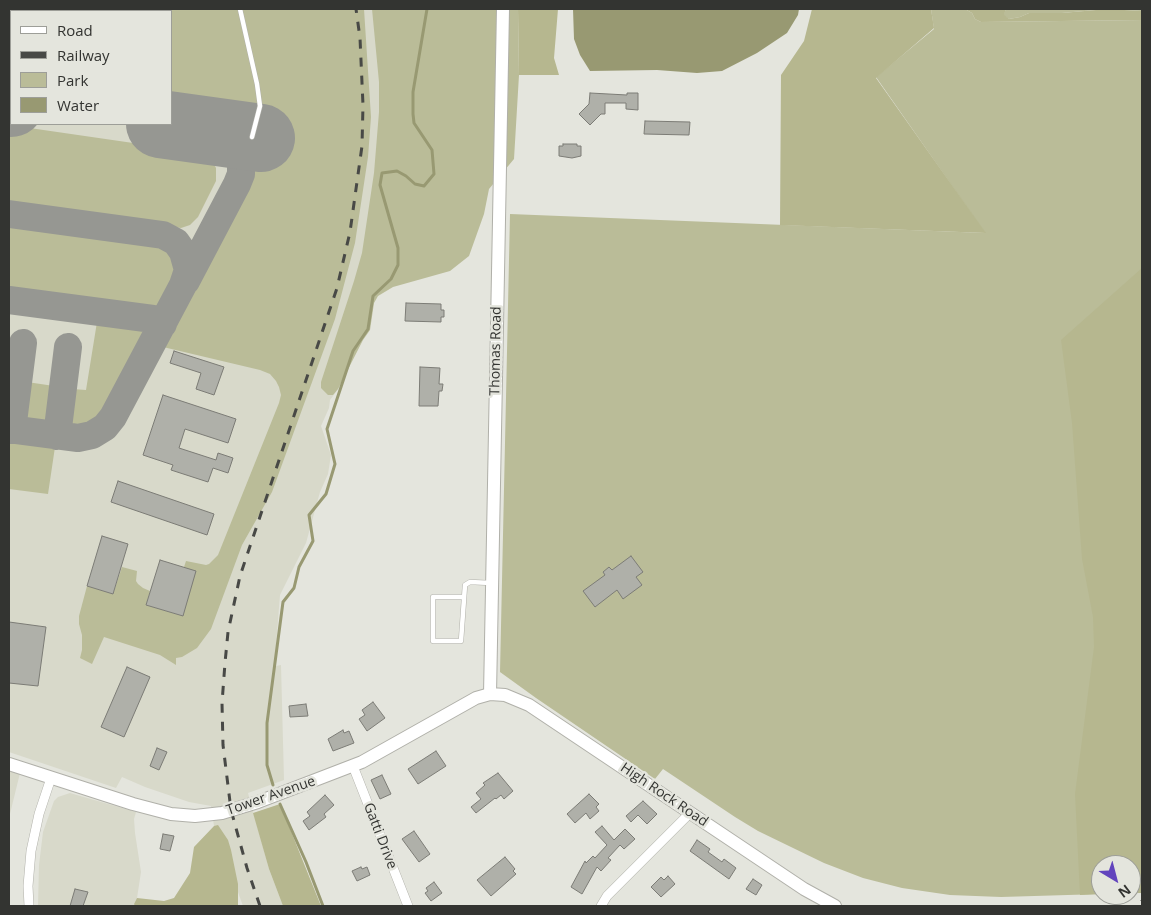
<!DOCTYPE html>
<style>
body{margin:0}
#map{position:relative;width:1151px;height:915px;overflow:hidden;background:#e4e5dd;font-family:"Open Sans",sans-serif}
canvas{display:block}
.frame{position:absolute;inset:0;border:10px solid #333431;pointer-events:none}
.legend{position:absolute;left:10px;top:10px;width:162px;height:115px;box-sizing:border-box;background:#e4e5dd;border:1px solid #9d9e98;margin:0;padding:6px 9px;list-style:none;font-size:15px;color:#333431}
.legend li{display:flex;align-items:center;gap:10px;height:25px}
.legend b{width:25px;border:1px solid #9d9e98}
.north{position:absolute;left:1091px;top:855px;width:50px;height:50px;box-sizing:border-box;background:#e4e5dd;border:1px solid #9d9e98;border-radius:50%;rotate:143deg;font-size:14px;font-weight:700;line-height:20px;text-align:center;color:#333431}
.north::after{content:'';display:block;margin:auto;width:18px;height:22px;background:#6244bd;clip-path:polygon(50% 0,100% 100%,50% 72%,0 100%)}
</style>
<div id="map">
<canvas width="1151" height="915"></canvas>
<div class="frame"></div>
<ul class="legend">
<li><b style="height:6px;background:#fff"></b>Road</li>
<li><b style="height:6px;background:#484946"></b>Railway</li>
<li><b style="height:14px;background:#babc98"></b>Park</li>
<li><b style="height:14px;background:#989972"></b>Water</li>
</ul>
<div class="north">N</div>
</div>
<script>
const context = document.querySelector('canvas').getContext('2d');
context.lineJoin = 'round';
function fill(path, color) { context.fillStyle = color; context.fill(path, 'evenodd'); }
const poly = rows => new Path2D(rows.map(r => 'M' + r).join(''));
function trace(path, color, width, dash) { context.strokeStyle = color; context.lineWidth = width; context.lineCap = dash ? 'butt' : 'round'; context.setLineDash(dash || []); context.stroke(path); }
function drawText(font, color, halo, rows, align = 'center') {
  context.font = font + ' "Open Sans",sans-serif'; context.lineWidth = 5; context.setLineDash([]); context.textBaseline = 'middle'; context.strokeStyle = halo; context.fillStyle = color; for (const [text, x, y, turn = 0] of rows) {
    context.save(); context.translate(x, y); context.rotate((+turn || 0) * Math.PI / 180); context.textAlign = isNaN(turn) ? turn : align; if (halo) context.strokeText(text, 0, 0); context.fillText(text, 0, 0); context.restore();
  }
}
const built = poly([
 [9,9,425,9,372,288,345,371,339,388,330,400,329,408,321,426,331,455,328,474,320,492,306,543,280,595,275,659,276,666,281,665,284,780,248,793,269,869,283,906,243,906,214,826,211,806,189,802,145,787,122,777,116,788,9,752],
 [11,11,171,11,171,124,11,124],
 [9,770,20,773,9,818],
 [70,793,136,812,134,819,135,833,141,872,137,898,134,904,135,906,38,906,39,865,43,832,54,801,58,797]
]);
const green = poly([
 [9,9,364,9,371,117,368,157,355,243,335,319,272,492,242,545,211,629,197,648,182,657,176,658,176,665,160,655,104,637,92,664,80,658,82,650,82,635,79,624,79,616,87,586,113,594,122,567,137,571,136,581,138,584,143,588,150,591,146,605,183,616,184,567,186,561,206,565,209,564,218,555,279,403,281,395,279,387,276,381,270,374,260,370,163,347,251,182,259,159,265,116,171,103,171,11,11,11,11,81,9,80],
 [372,9,518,9,519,75,514,159,489,189,484,214,469,256,450,271,393,287,378,296,374,303,370,330,363,340,338,389,333,395,328,395,321,388,321,382,354,281,362,253,374,173,379,112,379,82],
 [931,9,965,9,972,13,975,19,981,22,1142,20,1142,893,1131,893,1131,865,1101,865,1101,894,1001,897,950,895,902,888,863,878,824,863,758,831,735,817,663,769,655,779,536,698,500,672,510,214,985,233,876,77,934,29],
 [1006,9,1142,9,1142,11,1107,9,1062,13,1029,13,1020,17,1009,19,1003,16],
 [9,125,202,153,211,159,216,168,216,181,198,217,190,225,181,228,9,204],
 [9,223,160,245,173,255,176,266,175,276,158,309,9,288],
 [97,322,144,329,146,331,93,430,67,426,72,389,86,390],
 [27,382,54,386,49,423,22,419],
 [9,441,55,447,48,494,9,489]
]);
const forest = poly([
 [518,9,558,9,554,58,559,75,519,75],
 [812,9,931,9,934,28,876,78,986,233,780,225,781,75,804,41],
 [965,9,1006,9,1004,15,1009,19,1020,17,1029,13,1062,13,1107,9,1142,11,1142,20,981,22,975,19,972,13],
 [1142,268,1142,893,1131,893,1131,865,1101,865,1101,894,1080,895,1075,794,1094,647,1093,617,1082,559,1072,423,1061,340],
 [280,804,321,906,283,906,269,869,253,813],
 [218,825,228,840,231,850,238,884,238,906,135,906,134,904,137,898,164,901,174,898,190,873,194,847,214,826]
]);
const water = poly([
 [573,9,799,9,798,15,787,33,757,53,722,71,697,73,657,70,590,71,580,55,574,39]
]);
const stream = poly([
 [273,785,267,765,267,723,283,602,294,588,299,567,313,541,309,515,326,494,335,464,327,429,353,351,368,329,373,296,391,279,398,265,398,248,380,185,382,173,397,171,406,176,415,184,424,186,434,174,432,150,414,123,413,114,413,92,427,9],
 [280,804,306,862,323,906]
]);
const taxiway = poly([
 [9,214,163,235,176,242,183,252,188,270,183,285,113,417,105,427,92,435,78,438,9,429],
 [186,281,237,184,241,174,241,161,234,146,225,138,211,131],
 [9,300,153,319,163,324],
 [12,430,23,343],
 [57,436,68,347]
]);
const runway = poly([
 [9,102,11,103],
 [160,124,261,138]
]);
const building = poly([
 [590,93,627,95,627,93,638,93,638,110,626,109,626,103,605,103,605,114,601,114,590,125,579,114,589,104,590,93],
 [645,121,690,122,689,135,644,134,645,121],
 [563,144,577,144,577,146,581,146,581,156,572,158,559,156,559,146,563,146,563,144],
 [406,303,441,304,441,310,444,310,444,317,441,317,441,322,405,321,406,303],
 [174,351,224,367,214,395,196,389,201,373,170,363,174,351],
 [420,367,440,368,439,384,443,384,442,391,439,391,438,406,419,406,420,367],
 [163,395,236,419,228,443,185,429,179,448,216,460,218,453,233,458,228,473,213,468,208,482,171,470,173,465,143,455,163,395],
 [118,481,214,514,207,535,111,502,118,481],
 [102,536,128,544,113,594,87,586,102,536],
 [631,556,643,572,636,577,642,585,623,599,617,590,595,607,583,591,605,575,603,572,609,567,612,570,631,556],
 [160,560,196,571,183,616,146,605,160,560],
 [9,622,46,627,38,686,9,683,9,622],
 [127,667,150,677,124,737,101,727,127,667],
 [373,702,385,718,367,731,359,719,365,715,362,710,373,702],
 [306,704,308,716,290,717,289,706,306,704],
 [343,730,344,733,349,731,354,743,333,751,328,739,343,730],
 [157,748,167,752,159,770,150,766,157,748],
 [436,751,446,766,418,784,408,769,436,751],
 [498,773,513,791,504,799,501,795,496,799,495,798,476,813,471,807,481,799,476,793,485,785,483,783,498,773],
 [382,775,391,794,380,799,371,780,382,775],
 [589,794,599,804,596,807,599,811,590,819,586,813,575,823,567,814,589,794],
 [325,795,334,805,324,814,326,817,309,830,303,821,310,816,307,812,325,795],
 [643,801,657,814,647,824,638,815,631,822,626,816,643,801],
 [602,826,614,840,625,829,635,839,624,849,620,845,608,858,611,860,601,871,597,867,582,894,571,887,585,861,586,863,593,856,595,858,607,845,595,832,602,826],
 [414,831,430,854,419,862,402,839,414,831],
 [163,834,174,836,170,851,160,849,163,834],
 [697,840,710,849,708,852,722,862,724,859,736,868,729,879,690,851,697,840],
 [505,857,515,869,513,871,516,874,491,896,477,880,505,857],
 [361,867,362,869,367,867,370,875,357,881,352,871,361,867],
 [668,876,675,884,661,897,651,887,661,877,664,880,668,876],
 [753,879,762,885,756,895,746,889,753,879],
 [434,882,442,893,431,901,425,893,428,891,426,888,434,882],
 [75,889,88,892,83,906,70,906,75,889]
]);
const path = poly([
 [1141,906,1141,899,1142,898]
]);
const service = poly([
 [240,9,257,84,260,106,252,137],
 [463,597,433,597,433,641,461,641,465,585,470,582,491,583]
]);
const minor = poly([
 [353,766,408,906],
 [29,906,28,886,31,851,39,814,51,778],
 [601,906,607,896,690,813]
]);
const secondary = poly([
 [490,694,503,9],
 [9,764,133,804,171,814,195,816,222,813,258,802,362,762,476,698,490,694,505,695,529,705,804,889,835,906]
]);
const rail = poly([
 [260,906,247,868,231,810,223,745,222,703,225,663,228,632,240,576,337,288,350,232,362,146,363,105,360,38,356,9]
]);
const streetNames = [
 ["Thomas Road",496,351,-89],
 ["High Rock Road",664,795,34],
 ["Tower Avenue",271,796,-19],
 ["Gatti Drive",380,836,69]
];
fill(built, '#d8d9ca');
fill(green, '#babc98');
fill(forest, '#b6b78f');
fill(water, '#989972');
trace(stream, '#989972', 3);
trace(taxiway, '#969792', 28);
trace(runway, '#969792', 68);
fill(building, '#afb0a9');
trace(building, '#7c7c76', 1);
trace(service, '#b0b0a9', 5.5);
trace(minor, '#b0b0a9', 10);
trace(secondary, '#b0b0a9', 14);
trace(path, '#9e9f99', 2, [1, 4]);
trace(service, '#fff', 4.5);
trace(minor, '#fff', 9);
trace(secondary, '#fff', 12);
trace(rail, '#484946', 3, [9, 9]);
drawText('14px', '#333431', '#e4e5dd', streetNames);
</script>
